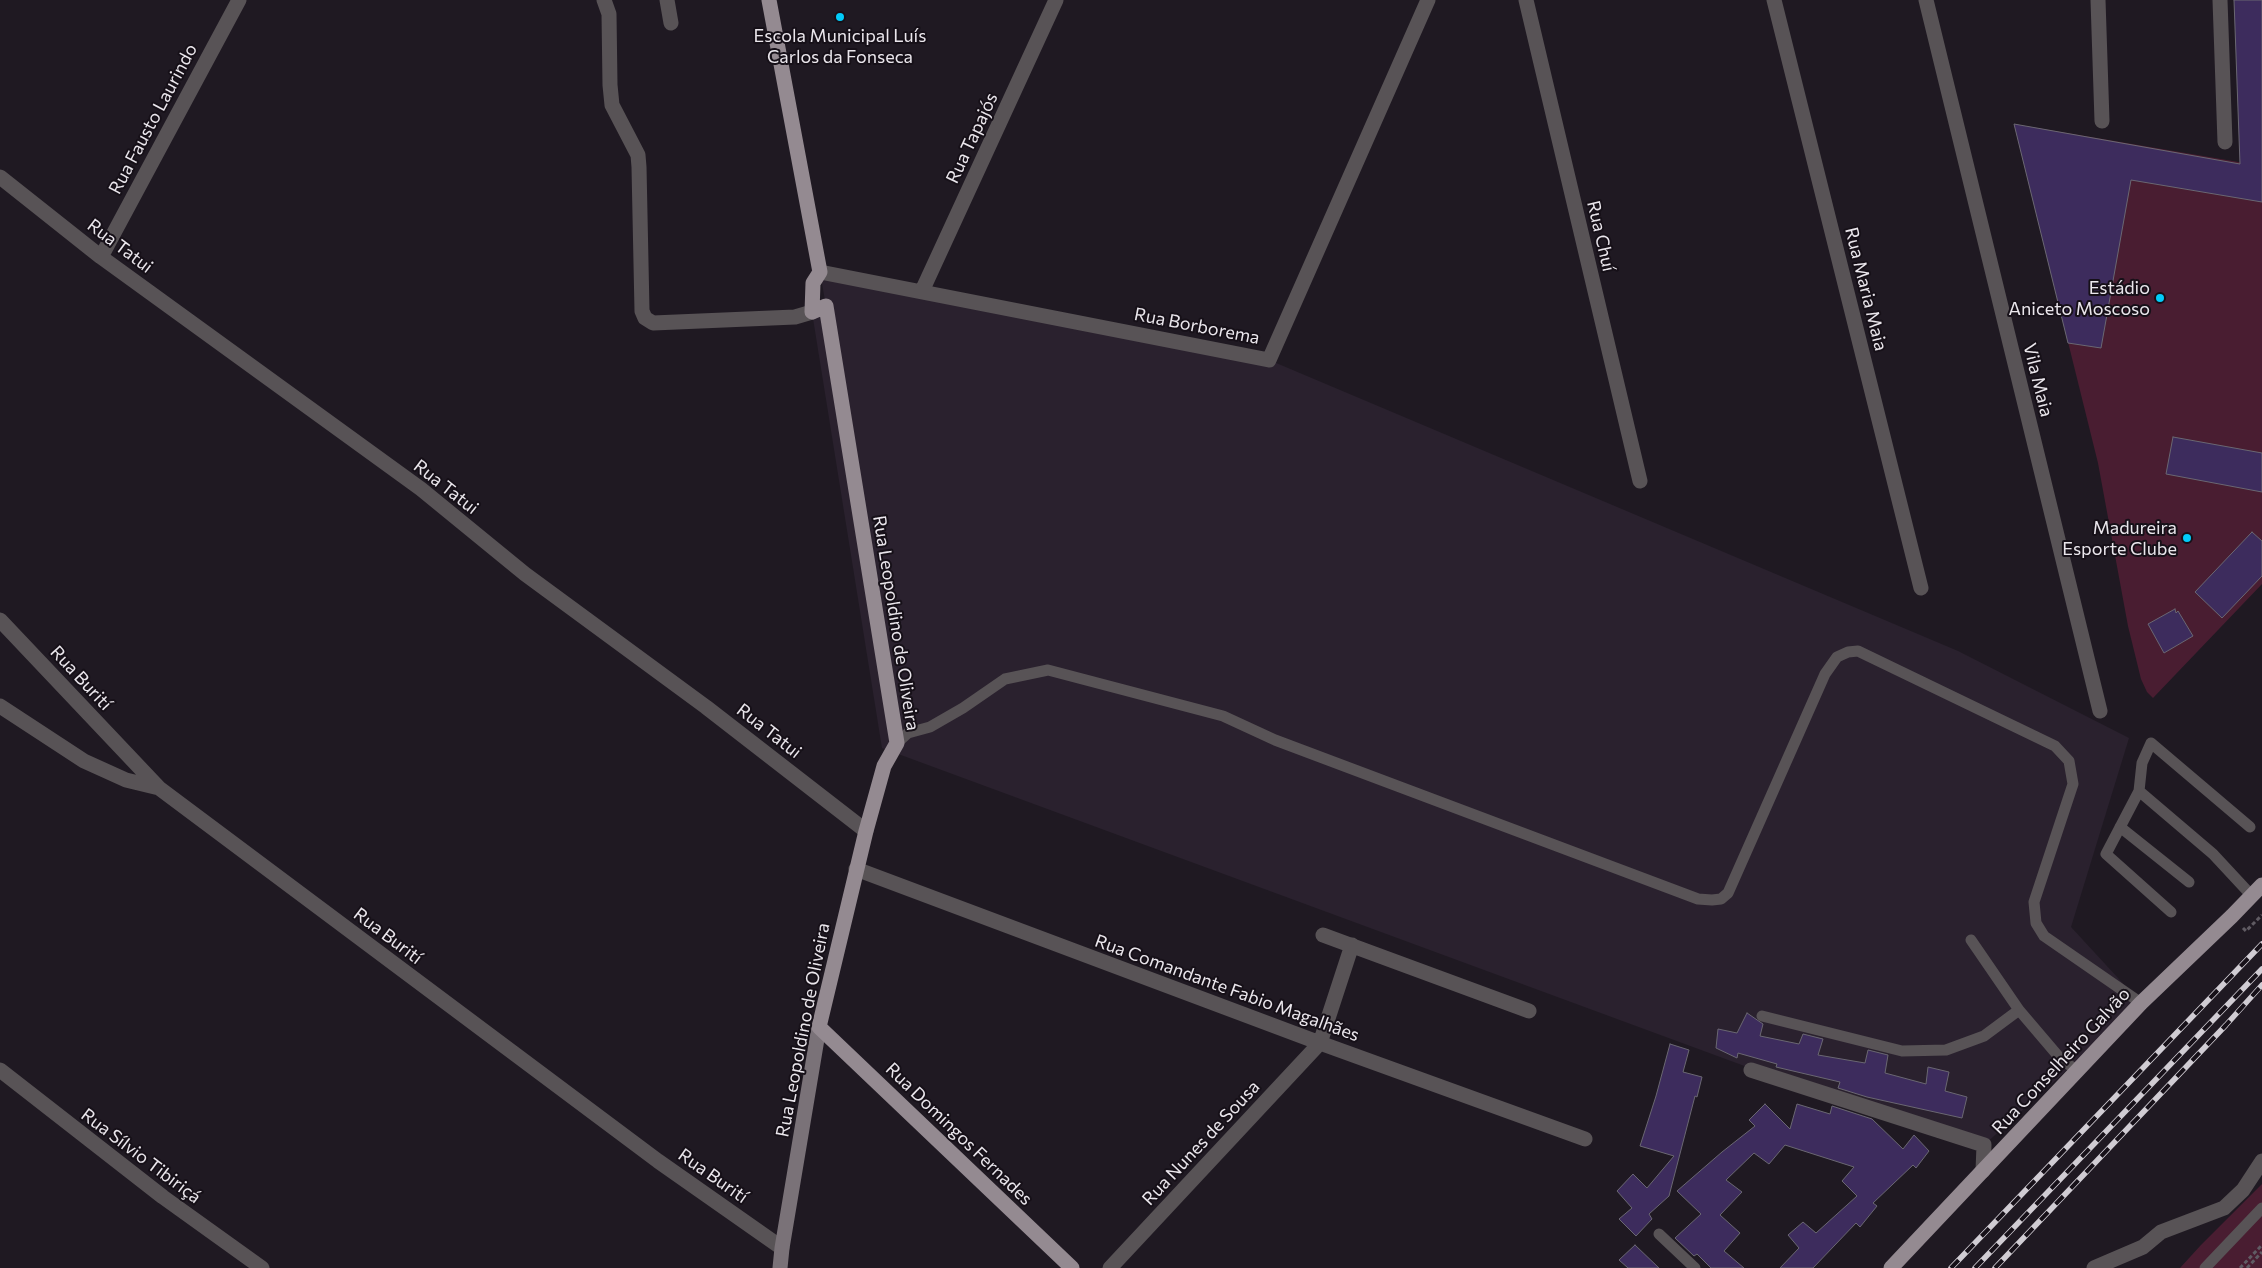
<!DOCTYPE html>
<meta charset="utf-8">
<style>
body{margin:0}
canvas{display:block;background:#1f1922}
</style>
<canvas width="2262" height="1268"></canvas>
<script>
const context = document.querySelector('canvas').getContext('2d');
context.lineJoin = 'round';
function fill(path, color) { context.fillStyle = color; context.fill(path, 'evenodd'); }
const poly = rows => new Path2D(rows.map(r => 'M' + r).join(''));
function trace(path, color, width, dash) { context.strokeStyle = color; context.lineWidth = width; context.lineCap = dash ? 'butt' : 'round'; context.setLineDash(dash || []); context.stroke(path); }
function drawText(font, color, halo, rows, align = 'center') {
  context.font = font + ' Commissioner,sans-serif'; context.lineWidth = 4; context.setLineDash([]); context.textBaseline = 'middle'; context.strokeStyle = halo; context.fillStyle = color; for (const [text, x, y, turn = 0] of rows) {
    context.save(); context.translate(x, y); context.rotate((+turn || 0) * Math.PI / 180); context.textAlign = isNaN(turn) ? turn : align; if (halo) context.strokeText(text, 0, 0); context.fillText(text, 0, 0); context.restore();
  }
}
const built = poly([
 [820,272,1269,360,1958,651,2129,738,2071,927,2141,1003,1984,1145,1788,1082,882,748,812,312,826,306]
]);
const green = poly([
 [2014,124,2262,166,2262,584,2153,698,2147,692,2141,679,2128,626,2098,463],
 [2262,1184,2262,1268,2180,1268,2201,1245]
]);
const building = poly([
 [2234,0,2262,0,2262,202,2131,180,2101,348,2068,343,2014,124,2240,164,2234,0],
 [2173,437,2262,453,2262,492,2166,474,2173,437],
 [2252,532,2262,541,2262,576,2222,618,2195,592,2252,532],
 [2175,609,2176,613,2178,611,2193,636,2164,653,2148,624,2175,609],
 [1747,1013,1763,1024,1760,1036,1799,1044,1803,1034,1823,1039,1818,1055,1865,1063,1868,1050,1888,1055,1885,1073,1926,1084,1928,1067,1949,1072,1945,1091,1967,1097,1962,1118,1867,1097,1838,1088,1840,1082,1776,1067,1777,1064,1738,1053,1737,1058,1716,1048,1718,1029,1737,1033,1747,1013],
 [1670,1044,1689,1050,1683,1072,1702,1077,1697,1097,1695,1096,1669,1196,1649,1214,1652,1219,1636,1236,1619,1219,1632,1208,1617,1191,1633,1174,1647,1188,1674,1156,1640,1146,1656,1096,1670,1044],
 [1765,1104,1790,1129,1797,1104,1830,1114,1832,1106,1872,1119,1903,1149,1914,1135,1929,1151,1916,1168,1913,1165,1873,1203,1877,1206,1860,1227,1856,1223,1813,1268,1780,1268,1799,1248,1788,1235,1803,1222,1816,1233,1857,1196,1842,1181,1854,1167,1785,1145,1769,1164,1754,1153,1726,1180,1742,1192,1720,1215,1740,1233,1724,1251,1744,1268,1711,1268,1697,1254,1694,1256,1675,1238,1701,1214,1677,1191,1722,1152,1755,1126,1749,1120,1765,1104],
 [1635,1245,1659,1268,1628,1268,1619,1260,1635,1245]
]);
const path = poly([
 [2243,928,2246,931,2262,915],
 [2240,1268,2262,1245],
 [2247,1268,2262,1252]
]);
const lane = poly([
 [897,743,908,733,930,727,963,708,1005,679,1048,670,1223,716,1275,740,1698,899,1712,900,1721,899,1728,893,1825,674,1837,657,1848,652,1858,651,2055,746,2069,761,2073,784,2034,902,2036,923,2044,936,2141,1003],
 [2139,791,2106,854,2171,912],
 [2120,827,2189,882],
 [2250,827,2151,743,2142,763,2139,791,2213,854,2252,896],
 [1971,940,2019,1010,2059,1057,2077,1071],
 [1762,1016,1902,1051,1946,1050,1984,1036,2019,1010],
 [1659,1234,1695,1268],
 [2205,1268,2262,1208]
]);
const street = poly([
 [604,0,609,14,610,85,612,105,638,155,639,167,642,311,645,318,653,323,795,317,812,312],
 [667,0,671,23],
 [1526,0,1640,481],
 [1774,0,1921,588],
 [1926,0,2100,711],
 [2098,0,2102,121],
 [2220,0,2225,142],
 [0,177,101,257,421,489,525,574,706,707,866,831],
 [101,257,239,0],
 [820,272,1269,360,1428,0],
 [922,291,1056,0],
 [0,620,159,788,658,1161,782,1248],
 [0,706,84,761,126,780,159,788],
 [856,869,1320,1043,1585,1139],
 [1323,935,1529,1011],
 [0,1070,163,1197,262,1268],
 [1751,1070,1984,1145,1983,1171],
 [1110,1268,1320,1043,1352,945],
 [2094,1268,2143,1247,2161,1232,2224,1208,2243,1190,2262,1161]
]);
const secondary = poly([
 [780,1268,782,1248,819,1027]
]);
const primary = poly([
 [769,0,820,272,813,283,812,312,826,306,897,743,884,766,866,831,819,1027,1072,1268],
 [1891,1268,2141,1003,2232,916,2262,885]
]);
const rail = poly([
 [1951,1268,2262,944],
 [1975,1268,2262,969],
 [1995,1268,2226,1025,2262,985]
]);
const markers = [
 [840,17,5,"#02cbf9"],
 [2160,298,5,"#02cbf9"],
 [2187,538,5,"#02cbf9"]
];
const poiNames = [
 ["Escola Municipal Luís",840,36,"center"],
 ["Carlos da Fonseca",840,57,"center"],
 ["Estádio",2150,288],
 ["Aniceto Moscoso",2150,309],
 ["Madureira",2177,528],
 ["Esporte Clube",2177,549]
];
const streetNames = [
 ["Rua Fausto Laurindo",153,119,-62],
 ["Rua Tapajós",972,138,-65],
 ["Rua Chuí",1601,236,77],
 ["Rua Tatui",120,246,37],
 ["Rua Maria Maia",1866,289,76],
 ["Rua Borborema",1197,326,11],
 ["Vila Maia",2038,380,76],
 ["Rua Tatui",446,487,38],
 ["Rua Leopoldino de Oliveira",896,623,81],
 ["Rua Burití",81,678,47],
 ["Rua Tatui",769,731,38],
 ["Rua Burití",388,936,37],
 ["Rua Comandante Fabio Magalhães",1227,988,20],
 ["Rua Leopoldino de Oliveira",803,1030,-79],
 ["Rua Conselheiro Galvão",2061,1061,-47],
 ["Rua Domingos Fernades",959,1134,44],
 ["Rua Nunes de Sousa",1201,1143,-47],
 ["Rua Sílvio Tibiriçá",141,1156,37],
 ["Rua Burití",713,1176,35]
];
fill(built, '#2a212e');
fill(green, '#491d31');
fill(building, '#3d2c5d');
trace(building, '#6a6772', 1);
trace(path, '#605b63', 3, [4, 2.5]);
trace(lane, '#585356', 11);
trace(street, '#585356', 15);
trace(secondary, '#7a7278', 15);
trace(primary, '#948a91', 15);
trace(rail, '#d0ccd3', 5.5);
trace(rail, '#161018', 4, [11]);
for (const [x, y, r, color] of markers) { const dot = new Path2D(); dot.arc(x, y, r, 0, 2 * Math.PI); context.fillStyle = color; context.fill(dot); trace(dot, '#161018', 2); }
drawText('18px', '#eae6ec', '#161018', poiNames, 'right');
drawText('18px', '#eae6ec', '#161018', streetNames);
</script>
